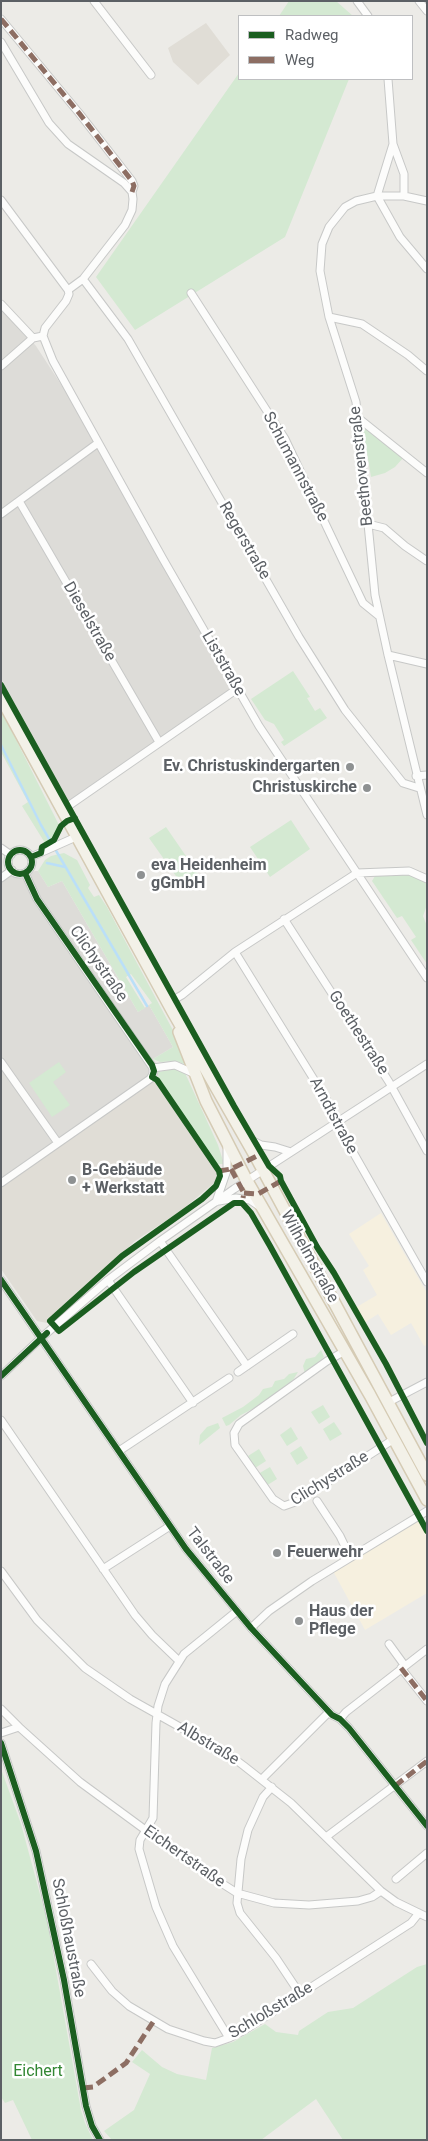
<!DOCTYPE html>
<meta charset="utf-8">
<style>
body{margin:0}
#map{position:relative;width:428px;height:2141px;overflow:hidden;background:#ecebe7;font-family:Roboto,sans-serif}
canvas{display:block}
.frame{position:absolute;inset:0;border:2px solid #5c6065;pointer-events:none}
.legend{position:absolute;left:238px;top:15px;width:175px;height:65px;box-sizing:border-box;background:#fff;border:1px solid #bebfc1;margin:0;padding:6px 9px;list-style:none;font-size:15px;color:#5c6065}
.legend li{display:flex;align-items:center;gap:10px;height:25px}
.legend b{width:25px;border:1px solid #bebfc1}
</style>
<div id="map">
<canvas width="428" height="2141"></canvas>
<div class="frame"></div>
<ul class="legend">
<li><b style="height:6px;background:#1b5e20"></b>Radweg</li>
<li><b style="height:6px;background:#8d6e63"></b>Weg</li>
</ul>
</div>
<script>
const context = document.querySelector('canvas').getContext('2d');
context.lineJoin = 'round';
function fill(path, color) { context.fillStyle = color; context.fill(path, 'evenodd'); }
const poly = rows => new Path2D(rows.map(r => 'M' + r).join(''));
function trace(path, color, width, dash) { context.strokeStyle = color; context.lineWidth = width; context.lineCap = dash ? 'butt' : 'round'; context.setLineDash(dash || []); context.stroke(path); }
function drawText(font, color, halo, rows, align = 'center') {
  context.font = font + ' Roboto,sans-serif'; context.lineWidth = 5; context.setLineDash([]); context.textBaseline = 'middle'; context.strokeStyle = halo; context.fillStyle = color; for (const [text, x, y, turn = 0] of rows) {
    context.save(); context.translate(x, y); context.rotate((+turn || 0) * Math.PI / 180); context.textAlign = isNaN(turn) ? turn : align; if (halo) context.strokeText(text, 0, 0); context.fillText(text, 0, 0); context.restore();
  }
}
const commercial = poly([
 [381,1213,427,1293,427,1345,424,1346,411,1323,391,1335,378,1314,364,1323,355,1308,377,1295,363,1270,369,1266,349,1234],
 [419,1520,427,1533,427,1593,365,1630,333,1571]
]);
const industrial = poly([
 [1,308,36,346,99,443,242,690,65,806,1,687],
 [35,871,38,871,48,887,62,881,138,1012,149,1005,173,1047,153,1059,161,1070,154,1081,1,1187,1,883,11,876,22,879]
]);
const education = poly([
 [206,23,230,55,198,85,173,62,168,48],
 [154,1081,215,1169,217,1173,215,1182,182,1210,135,1241,47,1323,37,1321,1,1269,1,1187]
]);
const green = poly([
 [289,1,336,1,353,16,279,16],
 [239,73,239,79,349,79,285,237,135,330,96,277],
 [362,423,403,458,395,467,385,473,371,477],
 [293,671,310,697,307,698,315,711,320,708,327,718,284,746,281,742,284,740,274,724,265,720,251,699],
 [1,710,59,825,55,836,45,843,22,806,28,802,1,752],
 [291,820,310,849,270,877,250,847],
 [166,827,199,875,183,886,149,838],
 [64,853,77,860,90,885,88,888,94,897,99,895,107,907,176,1036,185,1062,184,1064,176,1061,160,1062,153,1059,173,1047,149,1005,152,1003,131,974,126,977,145,1008,138,1012,62,881,48,887,38,871,45,860,51,856],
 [408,874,427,882,427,905,423,916,427,926,427,964,411,940,416,937,402,916,397,918,372,881,375,876],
 [59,1062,66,1072,53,1082,70,1105,52,1117,29,1083],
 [177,1068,185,1073,218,1145,224,1164,216,1164,161,1084,158,1075,159,1072],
 [321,1350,324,1357,305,1374,303,1366,306,1359,315,1357],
 [298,1372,293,1380,262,1404,241,1415,229,1425,226,1426,222,1418,243,1407,259,1395,263,1389,272,1387,275,1381,284,1379,289,1374],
 [323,1405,330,1417,319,1424,311,1412],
 [334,1422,342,1434,330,1441,323,1429],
 [218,1423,220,1428,199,1445,200,1435,207,1427],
 [291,1427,298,1439,287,1446,280,1435],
 [301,1446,308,1458,297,1465,290,1453],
 [259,1449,266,1461,255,1468,248,1456],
 [270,1467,277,1479,266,1486,258,1474],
 [1,1769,21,1824,47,1920,81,2110,85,2123,93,2140,32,2140,13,2100,5,2103,1,2097],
 [427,1964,427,2140,343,2140,316,2099,261,2140,112,2140,104,2131,134,2110,150,2074,132,2062,142,2050,162,2067,177,2074,206,2080,212,2048,233,2042,265,2024,276,2032,298,2035,299,2031,328,2012,353,2008,417,1967]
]);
const stream = poly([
 [1,745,41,825,147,1006],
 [47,863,65,867]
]);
const minor = poly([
 [94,1,151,75],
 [357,1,368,16],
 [419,1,427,11],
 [1,19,79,113,132,181,134,186,132,192],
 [1,42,49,123,68,144,124,183,132,192,133,199,132,210,125,225,83,279,68,290],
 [388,79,393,144,377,196,400,237,427,269],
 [393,144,404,174,404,196],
 [1,200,68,290],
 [427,201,404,196,377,196,356,201,345,207,329,227,322,244,320,271,329,317,356,402,375,595,388,655,427,815],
 [83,279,128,339,299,637,345,710,403,783,419,788],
 [68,290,69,294,66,301,45,328,43,336,53,361,163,559,259,726,427,978],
 [191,293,285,439,363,603,379,616],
 [1,304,33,338],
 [329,317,362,324,408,355,427,371],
 [1,366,33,338,43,336],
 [357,417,427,473],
 [19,501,159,742],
 [1,514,98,443],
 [368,524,384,528,405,546,427,561],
 [388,655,427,664],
 [416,776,427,775],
 [61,811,237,689],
 [1,848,11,855],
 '8 862a12 12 0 1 1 24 0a12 12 0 1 1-24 0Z',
 [31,857,76,837],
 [25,873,37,899,153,1068],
 [1,878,12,870],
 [284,919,389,1082,427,1151],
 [235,952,331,1107,341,1131,427,1282],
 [168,1003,182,995,235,952,357,873,409,871,427,879],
 [1,1062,58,1143],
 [153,1068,175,1065,195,1074],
 [247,1138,261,1145,275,1147,291,1152],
 [1,1183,150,1079,153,1074,153,1068],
 [219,1201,236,1198,250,1200,259,1206],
 [216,1202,227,1170,227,1147],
 [160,1241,247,1366],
 [1,1280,186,1549,251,1628,332,1715,340,1719,349,1728,427,1826],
 [108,1280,193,1403],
 [345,1351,327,1361,239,1424,234,1433,235,1445,273,1499,284,1506,298,1501,394,1439],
 [238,1372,293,1334],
 [1,1376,41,1338,108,1280,160,1241,234,1189,427,1064],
 [389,1402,427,1382],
 [1,1420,135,1615,152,1635,179,1661],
 [119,1451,229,1378],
 [317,1501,340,1536,350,1557],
 [103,1569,170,1526],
 [1,1571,37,1620,85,1668,130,1699,228,1754,244,1766,291,1803,381,1891,396,1902,427,1917],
 [251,1628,269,1611,312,1581,427,1511],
 [389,1644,405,1666],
 [401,1668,427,1701],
 [1,1709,19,1727],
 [340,1719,346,1712,427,1649],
 [1,1733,19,1727,80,1782,193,1865,237,1893,274,1903,309,1905,358,1901,372,1897,381,1891],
 [1,1743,36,1851,64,1980,86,2106,92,2126,100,2140],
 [262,1779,329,1712],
 [272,1787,263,1797,248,1830,241,1859,237,1903,240,1913,276,1958,300,1994],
 [326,1837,427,1761],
 [396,1879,427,1853],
 [91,1964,112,1991,129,2006,168,2029,204,2041,215,2043,229,2038,243,2031,411,1923,419,1913],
 [229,2038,173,1946,156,1907,139,1849,140,1840,153,1818,156,1723,158,1706,165,1684,184,1654,237,1611]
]);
const primary = poly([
 [1,698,173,1012,256,1157,427,1475],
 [179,1032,206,1101,247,1181,370,1395,427,1500]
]);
const quiet = poly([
 [1,19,79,113,132,181,134,186,132,192],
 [231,1169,244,1193,243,1198],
 [219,1171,231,1169,263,1153],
 [244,1193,258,1194,281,1181],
 [401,1668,427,1701],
 [395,1786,427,1761],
 [83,2088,93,2087,126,2063,153,2022]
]);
const cycleway = poly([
 [1,685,234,1106,269,1166,280,1176,281,1181,317,1247,334,1273,386,1364,427,1443],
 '8 862a12 12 0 1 1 24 0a12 12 0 1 1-24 0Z',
 [31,857,41,853,42,847,54,840,61,826,67,821,75,818],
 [25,873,37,899,152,1065,154,1071,152,1077,157,1080,219,1171,220,1176,216,1186,202,1199,122,1256,50,1321,59,1331,134,1272,234,1203,242,1203,251,1213,270,1246,427,1531],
 [1,1280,186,1549,251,1628,332,1715,340,1719,349,1728,427,1826],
 [1,1376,47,1333],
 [1,1743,36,1851,64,1980,86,2106,92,2126,100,2140]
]);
const markers = [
 [350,767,5,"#8e9192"],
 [367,788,5,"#8e9192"],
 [141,875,5,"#8e9192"],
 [72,1180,5,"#8e9192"],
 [277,1553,5,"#8e9192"],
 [299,1621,5,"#8e9192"]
];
const streetNames = [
 ["Beethovenstraße",362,466,-96],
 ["Schumannstraße",295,467,62],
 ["Regerstraße",244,541,60],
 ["Dieselstraße",89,622,60],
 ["Liststraße",223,664,60],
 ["Clichystraße",98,964,55],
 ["Goethestraße",358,1033,57],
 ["Arndtstraße",333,1116,62],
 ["Wilhelmstraße",309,1257,61],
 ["Clichystraße",330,1479,-32],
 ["Talstraße",210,1556,52],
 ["Albstraße",208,1744,31],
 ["Eichertstraße",184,1857,35],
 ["Schloßhaustraße",68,1938,79],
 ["Schloßstraße",271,2011,-31]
];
const poiNames = [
 ["Ev. Christuskindergarten",340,767,"right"],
 ["Christuskirche",357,788,"right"],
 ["eva Heidenheim",151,866],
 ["gGmbH",151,884],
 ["B-Gebäude",82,1171],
 ["+ Werkstatt",82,1189],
 ["Feuerwehr",287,1553],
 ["Haus der",309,1612],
 ["Pflege",309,1630]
];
const parkNames = [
 ["Eichert",38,2072]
];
fill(commercial, '#f6f0df');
fill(industrial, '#dddcd8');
fill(education, '#e0ddd6');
fill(green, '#d4e9d2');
trace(stream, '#badff8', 2.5);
trace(minor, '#c7c8c7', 9);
trace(primary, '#d5cbb4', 14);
trace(minor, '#fcfcfb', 7);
trace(primary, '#f3f1e8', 11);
trace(quiet, '#8d6e63', 5, [10, 5]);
trace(cycleway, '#1b5e20', 6);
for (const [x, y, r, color] of markers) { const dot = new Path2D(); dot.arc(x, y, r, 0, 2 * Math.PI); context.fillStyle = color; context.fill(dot); trace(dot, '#fff', 2); }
drawText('16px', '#5c6065', '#fff', streetNames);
drawText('bold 16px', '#5c6065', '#fff', poiNames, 'left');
drawText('16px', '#328733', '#fff', parkNames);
</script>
